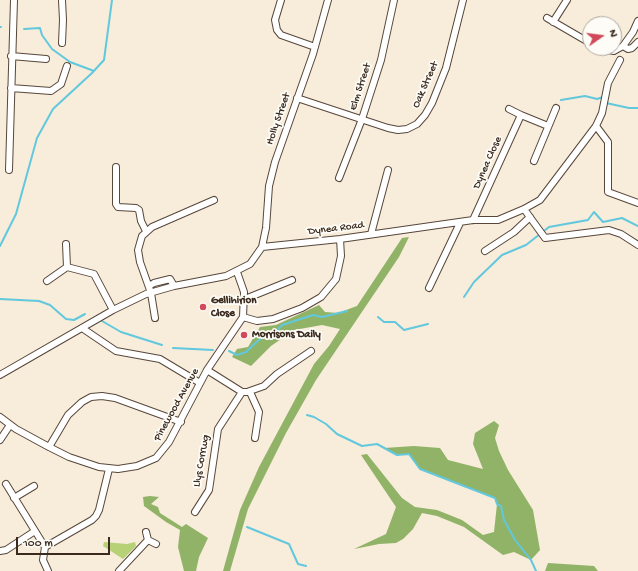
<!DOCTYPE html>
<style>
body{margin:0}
#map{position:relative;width:638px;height:571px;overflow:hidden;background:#f8ecdb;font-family:"Gochi Hand",sans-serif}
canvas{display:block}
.north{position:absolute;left:582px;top:16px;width:40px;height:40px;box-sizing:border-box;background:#fdfcf7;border:1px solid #afa8a0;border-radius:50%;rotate:76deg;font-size:11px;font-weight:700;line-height:16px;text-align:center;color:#3b2a1e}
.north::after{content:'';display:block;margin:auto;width:14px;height:18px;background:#d1495b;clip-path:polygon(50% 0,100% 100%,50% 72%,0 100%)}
.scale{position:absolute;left:16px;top:537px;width:94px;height:18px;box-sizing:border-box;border:2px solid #3b2a1e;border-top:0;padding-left:5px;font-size:12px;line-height:14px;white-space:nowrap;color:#3b2a1e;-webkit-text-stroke:3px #fdfcf7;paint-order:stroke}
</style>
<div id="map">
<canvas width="638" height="571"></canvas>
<div class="north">N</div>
<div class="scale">100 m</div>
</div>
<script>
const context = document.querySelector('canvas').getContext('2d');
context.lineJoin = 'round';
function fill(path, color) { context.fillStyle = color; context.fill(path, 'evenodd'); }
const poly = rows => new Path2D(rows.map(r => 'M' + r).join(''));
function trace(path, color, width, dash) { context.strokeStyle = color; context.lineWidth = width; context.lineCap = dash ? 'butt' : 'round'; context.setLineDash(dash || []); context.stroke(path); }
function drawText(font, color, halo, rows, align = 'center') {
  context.font = font + ' "Gochi Hand",sans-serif'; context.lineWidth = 3.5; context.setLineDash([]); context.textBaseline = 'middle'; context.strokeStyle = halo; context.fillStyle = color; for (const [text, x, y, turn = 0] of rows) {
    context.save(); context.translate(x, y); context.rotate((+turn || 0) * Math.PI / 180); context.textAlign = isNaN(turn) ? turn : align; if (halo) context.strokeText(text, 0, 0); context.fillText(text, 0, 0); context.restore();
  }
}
const green = poly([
 [104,542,127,544,135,542,136,546,123,559,103,546]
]);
const forest = poly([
 [409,237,399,257,316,380,286,433,248,509,230,571,223,571,240,510,259,467,314,364,329,346,340,329,322,325,294,330,271,346,251,366,232,357,237,349,248,347,260,327,276,325,319,305,325,312,338,313,357,306,402,238],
 [494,421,499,425,495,438,499,451,508,470,533,510,540,550,531,560,514,552,503,555,464,527,437,516,422,513,413,529,403,539,396,543,379,544,354,549,386,534,396,507,361,455,367,454,402,498,415,507,437,510,462,520,483,535,494,532,497,504,495,498,420,469,409,454,397,455,384,448,414,446,440,448,448,460,483,469,473,444,475,433],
 [150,496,159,497,151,504,158,507,160,513,182,527,186,524,208,538,199,557,196,571,184,571,178,547,180,530,166,522,144,506,143,497],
 [548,563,594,566,598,571,545,571]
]);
const stream = poly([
 [0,27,1,27],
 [24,29,40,28,42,35,52,49,70,62,94,71],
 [561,100,585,96,597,99,603,97],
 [606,103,629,108,638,108],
 [0,246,16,214,37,138,53,109,92,73,104,60,112,0],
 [464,297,474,282,502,255,526,245,549,227,588,220,594,212,603,222,622,218,638,226],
 [0,299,39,301,50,305,66,319,74,320,85,314],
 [378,317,384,322,395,322,404,330,428,324],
 [102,321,121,332,162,345],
 [173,348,213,350],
 [229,351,237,355,246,352,263,336,274,334,282,325,313,315,322,317,347,311],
 [307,415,314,417,326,424,337,434,362,446,377,444,397,455,409,454,420,469,495,498,497,504,501,506,504,520,515,540,531,560,536,571],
 [247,527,289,544,298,564,306,566]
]);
const minor = poly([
 [62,0,63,20,62,43],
 [281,0,275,20,277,30,281,35,315,47],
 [547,18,590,43],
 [553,22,567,0],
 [623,46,628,49,632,48,638,42],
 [598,48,614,51,623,46,633,32,638,21],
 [11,56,46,59],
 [11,88,51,91,61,84,67,66],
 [297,98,388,128,398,130,407,129,417,124,425,115,432,103,446,68,463,0],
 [509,109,521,115],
 [596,126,608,142,608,192,638,203],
 [534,161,556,108],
 [116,167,116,204,118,207,136,208,139,210,141,221,146,231],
 [9,170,14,0],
 [339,178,362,119,381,60,394,0],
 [524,209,545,238,609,230,621,234,638,245],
 [473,220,521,115,548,126],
 [371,234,388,170],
 [66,244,67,267],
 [262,247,340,239,473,220,498,220,524,209,540,200,596,126,602,113,608,83,620,60],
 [485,251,514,232,530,217],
 [47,281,67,267,94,274,113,310],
 [149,286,154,283,170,279,174,286],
 [429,288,460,223],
 [245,299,292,280],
 [243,317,257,321,273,319,302,308,321,297,336,279,341,256,340,239],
 [155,318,151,293,140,262,138,250,142,236,152,227,214,200],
 [82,328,116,351,160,359,200,383],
 [207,370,242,392,247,392,264,386,277,374,311,351],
 [0,375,113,310,146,294,174,286,226,276,250,264,262,247,266,228,269,186,275,162,313,54,328,0],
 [250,392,259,412,255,438],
 [0,417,16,429,49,447,69,457,99,467,118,469,137,466,156,458,169,442,207,370,243,317,244,292,237,272],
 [0,440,10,425],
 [49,447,68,415,82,402,91,397,102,396,115,398,181,422],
 [6,484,45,547],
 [14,498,34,486],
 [195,512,209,490,218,429,242,392],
 [146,532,148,540,156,544],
 [0,551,6,550,35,531],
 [48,571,43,560,45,547,92,520,96,516,99,510,109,469],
 [119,571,148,540]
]);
const markers = [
 [203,307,4,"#d1495b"],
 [244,335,4,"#d1495b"]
];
const streetNames = [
 ["Oak Street",426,85,-66],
 ["Elm Street",361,87,-72],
 ["Holly Street",279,119,-71],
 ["Dynea Close",488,163,-66],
 ["Dynea Road",336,229,-7],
 ["Pinewood Avenue",177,405,-61],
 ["Llys Corrwg",202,461,-80]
];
const poiNames = [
 ["Gellihirion",211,301],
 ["Close",211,314],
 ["Morrisons Daily",252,335]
];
fill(green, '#b6d176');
fill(forest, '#90b367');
trace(stream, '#61c8dd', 2);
trace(minor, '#57473a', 8);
trace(minor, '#fff', 6);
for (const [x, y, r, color] of markers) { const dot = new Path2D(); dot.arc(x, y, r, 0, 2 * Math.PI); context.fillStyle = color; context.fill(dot); trace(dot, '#fdfcf7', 1.5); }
drawText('11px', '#3b2a1e', '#fdfcf7', streetNames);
drawText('bold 11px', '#3b2a1e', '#fdfcf7', poiNames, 'left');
</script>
